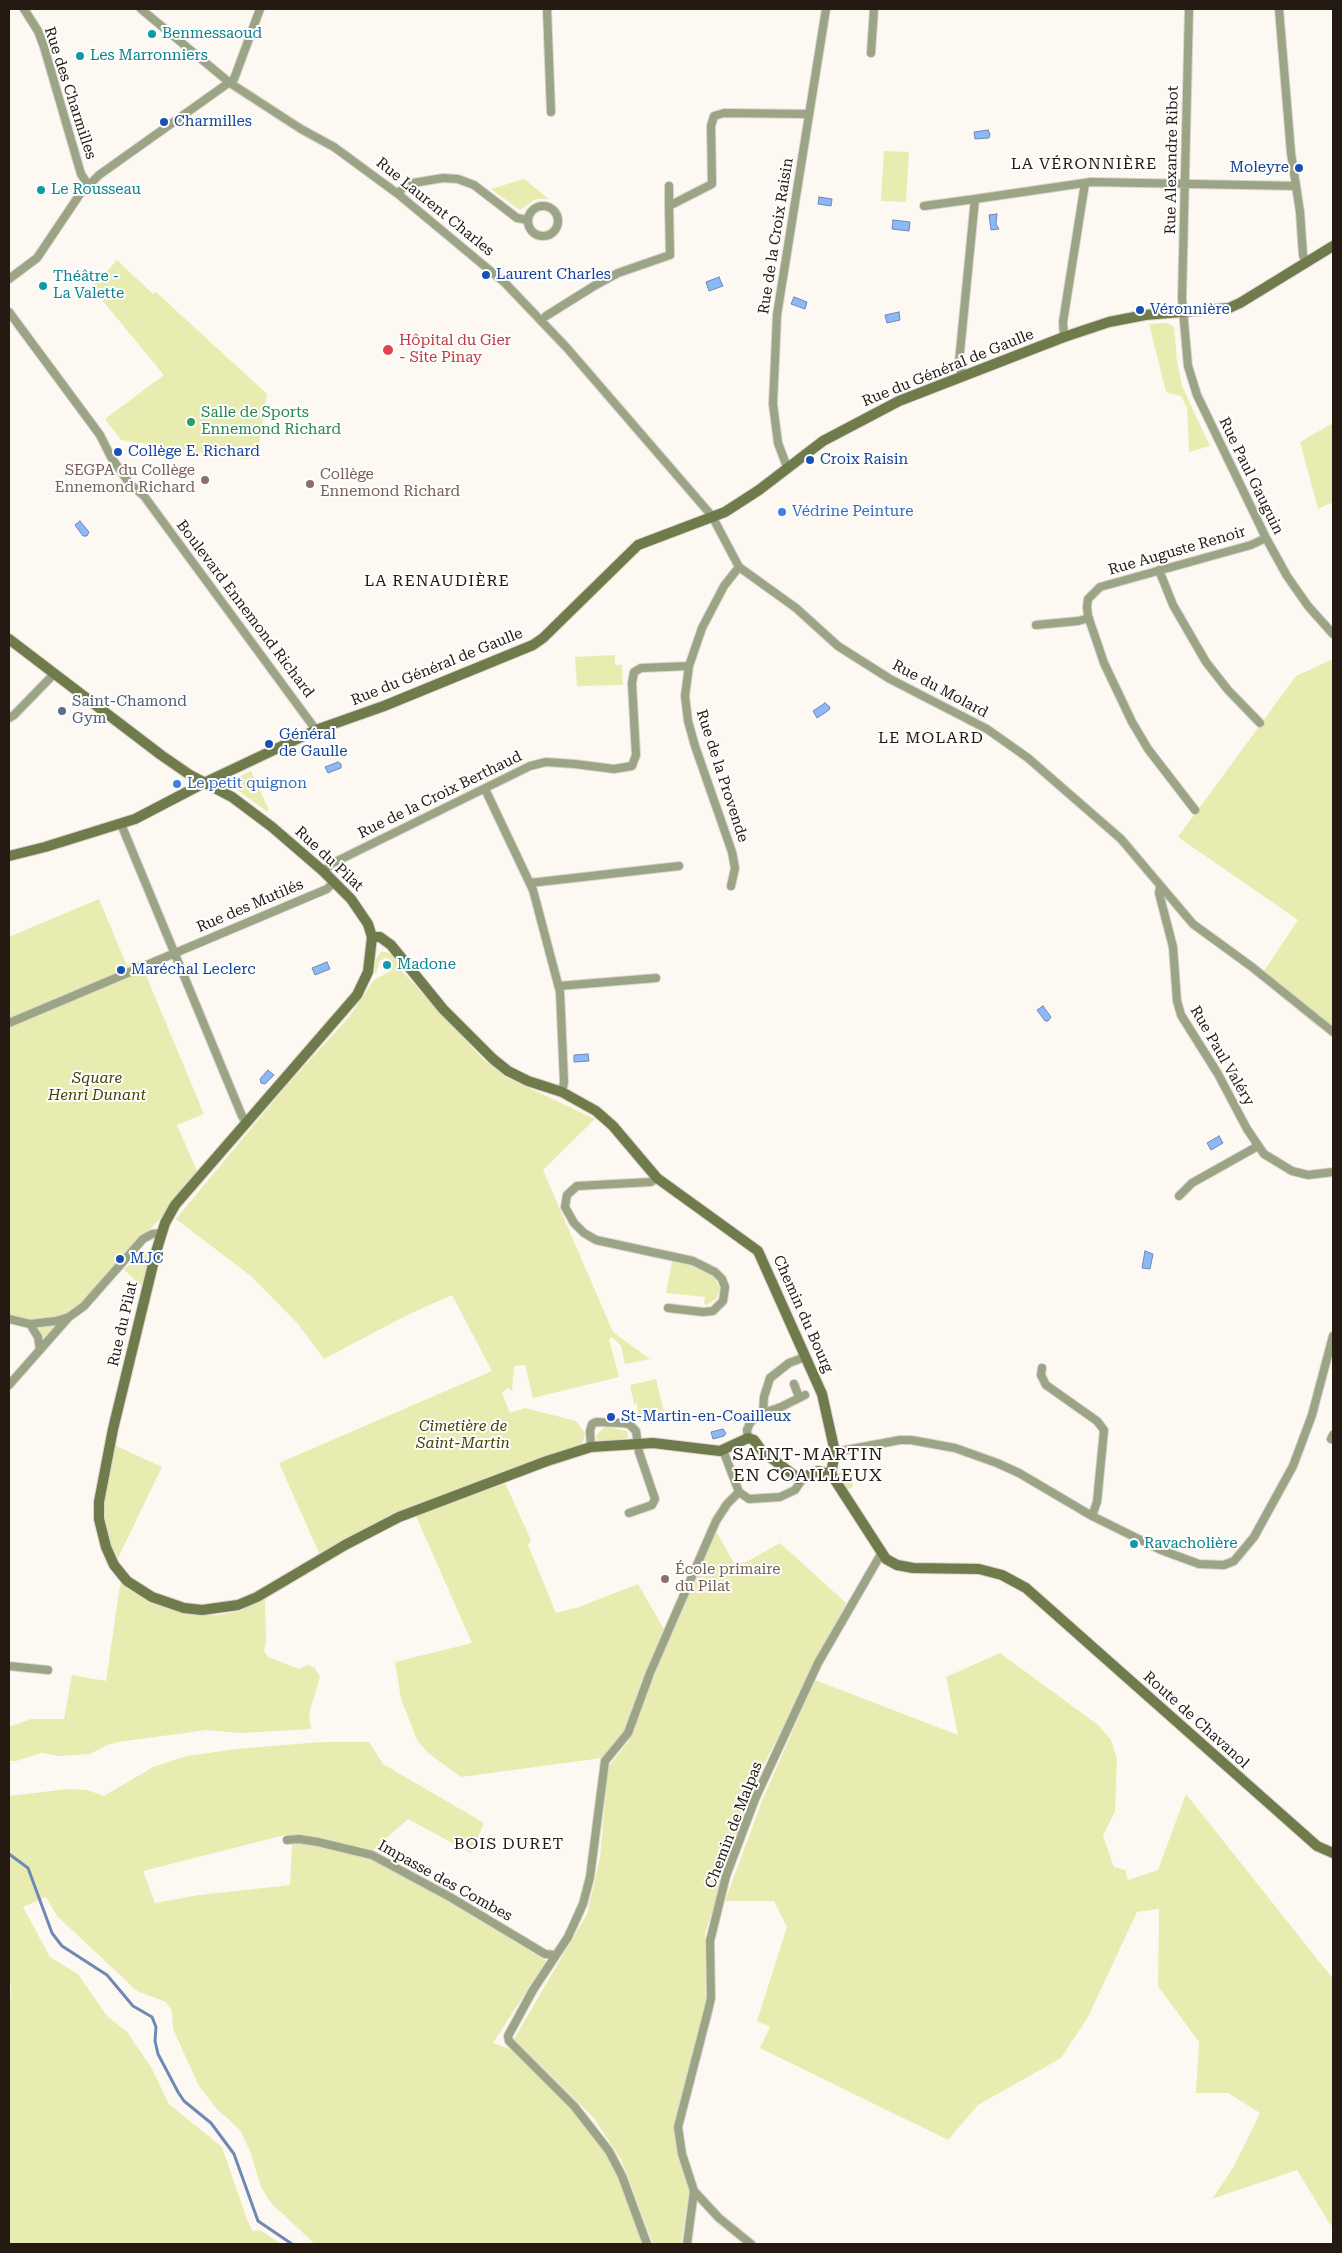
<!DOCTYPE html>
<meta charset="utf-8">
<style>
body{margin:0}
#map{position:relative;width:1342px;height:2253px;overflow:hidden;background:#fef8f3;font-family:"Roboto Serif",serif}
canvas{display:block}
.frame{position:absolute;inset:0;border:10px solid #241a11;pointer-events:none}
</style>
<div id="map">
<canvas width="1342" height="2253"></canvas>
<div class="frame"></div>
</div>
<script>
const context = document.querySelector('canvas').getContext('2d');
context.lineJoin = 'round';
function fill(path, color) { context.fillStyle = color; context.fill(path, 'evenodd'); }
const poly = rows => new Path2D(rows.map(r => 'M' + r).join(''));
function trace(path, color, width, dash) { context.strokeStyle = color; context.lineWidth = width; context.lineCap = dash ? 'butt' : 'round'; context.setLineDash(dash || []); context.stroke(path); }
function drawText(font, color, halo, rows, align = 'center') {
  context.font = font + ' "Roboto Serif",serif'; context.lineWidth = 4; context.setLineDash([]); context.textBaseline = 'middle'; context.strokeStyle = halo; context.fillStyle = color; for (const [text, x, y, turn = 0] of rows) {
    context.save(); context.translate(x, y); context.rotate((+turn || 0) * Math.PI / 180); context.textAlign = isNaN(turn) ? turn : align; if (halo) context.strokeText(text, 0, 0); context.fillText(text, 0, 0); context.restore();
  }
}
const green = poly([
 [884,151,909,152,906,202,881,201],
 [524,179,549,199,536,199,520,210,491,189],
 [117,260,153,294,156,292,267,394,258,451,252,458,243,459,121,440,105,419,164,375,92,288],
 [1168,323,1174,327,1177,361,1182,386,1210,446,1189,452,1187,408,1181,396,1166,392,1149,324],
 [1333,423,1333,502,1318,509,1300,442],
 [615,655,615,665,622,665,623,685,577,686,575,657],
 [1333,659,1333,1035,1317,1026,1280,996,1264,971,1298,920,1178,837,1296,676],
 [251,771,269,810,266,811,231,785,232,780],
 [99,899,127,966,140,961,204,1114,177,1125,197,1171,172,1200,165,1213,84,1301,67,1313,53,1318,40,1321,24,1320,9,1316,9,937],
 [381,952,386,952,392,955,402,971,483,1059,506,1077,595,1119,543,1170,613,1332,650,1359,625,1364,621,1346,612,1337,609,1339,619,1377,533,1398,525,1365,514,1366,512,1391,508,1388,502,1393,510,1413,525,1408,576,1421,585,1433,583,1442,579,1446,388,1516,319,1553,279,1463,492,1371,452,1295,407,1315,324,1359,298,1324,252,1277,176,1219,287,1085,349,1017,374,980,391,971,392,965,386,957,380,961,376,973,374,972,376,959],
 [143,1250,147,1251,150,1258,142,1286,124,1270],
 [672,1261,694,1265,714,1277,720,1288,717,1298,707,1305,704,1304,705,1297,666,1293],
 [52,1326,54,1329,44,1340,42,1339,39,1328],
 [656,1379,665,1416,639,1422,637,1403,634,1404,630,1385],
 [607,1427,627,1431,628,1437,623,1440,598,1442,596,1436,602,1429],
 [114,1445,162,1467,118,1558,111,1545,105,1523,103,1502],
 [853,1472,853,1487,847,1490,838,1473],
 [505,1483,531,1540,528,1545,556,1613,579,1607,638,1584,665,1631,642,1680,621,1739,602,1758,461,1777,428,1753,417,1740,401,1699,395,1662,472,1643,416,1516],
 [715,1529,735,1565,748,1561,780,1543,846,1603,749,1794,705,1934,706,2007,675,2125,690,2188,681,2244,653,2244,621,2159,593,2117,514,2039,587,1914,600,1858,608,1767,629,1741,681,1608],
 [123,1583,156,1604,196,1615,217,1615,240,1611,265,1598,266,1641,264,1651,268,1657,299,1669,307,1665,315,1668,320,1677,309,1714,311,1729,240,1733,207,1730,118,1742,107,1745,90,1754,59,1756,41,1753,16,1761,9,1761,9,1727,31,1719,64,1719,72,1675,106,1681,120,1585],
 [1000,1653,1098,1725,1111,1740,1117,1759,1115,1811,1103,1836,1114,1867,1125,1870,1128,1880,1158,1870,1186,1794,1333,1979,1333,2229,1297,2170,1212,2199,1233,2168,1260,2113,1228,2093,1196,2093,1199,2042,1158,1986,1159,1909,1137,1912,1088,2017,1061,2058,978,2105,948,2140,760,2048,770,2027,757,2021,787,1927,774,1901,725,1901,762,1801,815,1680,958,1735,946,1677],
 [321,1742,369,1742,383,1764,484,1823,471,1853,408,1819,371,1852,341,1844,285,1835,143,1871,155,1903,199,1895,290,1885,292,1846,297,1842,316,1844,371,1858,457,1905,546,1961,493,2043,512,2050,540,2076,584,2124,606,2154,619,2179,644,2244,315,2244,271,2203,261,2187,250,2151,240,2130,216,2108,199,2086,173,2029,172,2011,166,2002,137,1991,57,1916,46,1897,23,1907,50,1957,78,1974,107,2016,127,2032,151,2067,169,2104,222,2147,248,2222,253,2231,260,2230,281,2244,9,2244,9,2016,11,1991,9,1971,9,1796,68,1789,87,1790,104,1796,153,1767,187,1756,236,1749]
]);
const water = poly([
 [988,130,990,134,989,138,975,139,974,132,988,130],
 [819,197,832,199,831,206,818,204,819,197],
 [997,214,996,224,999,229,991,230,989,215,997,214],
 [893,220,910,222,909,231,892,229,893,220],
 [719,277,723,286,709,291,706,282,719,277],
 [794,297,807,302,805,309,791,304,794,297],
 [899,312,900,320,887,323,885,315,899,312],
 [80,521,89,532,87,536,83,536,75,525,80,521],
 [825,703,830,707,829,710,817,718,813,711,825,703],
 [338,762,341,764,341,768,328,773,325,767,338,762],
 [327,962,330,969,315,975,312,968,327,962],
 [1043,1006,1051,1017,1048,1021,1045,1021,1037,1010,1043,1006],
 [588,1054,589,1061,574,1062,574,1055,588,1054],
 [268,1070,274,1075,265,1084,261,1083,260,1079,268,1070],
 [1219,1136,1223,1143,1211,1150,1207,1143,1219,1136],
 [1145,1251,1153,1254,1150,1269,1142,1268,1145,1251],
 [723,1429,726,1433,724,1436,713,1439,711,1432,723,1429]
]);
const stream = poly([
 [9,1854,28,1868,52,1933,62,1946,107,1975,133,2006,152,2017,156,2027,155,2041,158,2054,178,2092,184,2101,211,2123,234,2154,258,2221,292,2244]
]);
const street = poly([
 [24,9,38,31,44,47,81,174,88,185],
 [141,9,230,83,301,129,334,147,398,194,505,283,567,348,712,516,739,567,796,608,838,646,890,679,987,729,1028,758,1121,839,1193,924,1252,967,1333,1032],
 [547,9,551,112],
 [1189,9,1182,299,1188,366,1197,395,1266,538,1287,576,1308,606,1333,634],
 [1279,9,1291,153,1300,212,1303,255,1306,263],
 [871,53,874,9],
 [669,186,669,206],
 [398,194,403,188,413,183,443,178,458,179,474,185,517,218,528,220],
 [924,206,975,199],
 '528 221a15 15 0 1 1 30 0a15 15 0 1 1-30 0Z',
 [9,279,37,258,80,194,99,175,234,79,260,9],
 [9,312,100,435,111,457,129,483,144,496,316,730],
 [546,316,594,286,618,273,670,255,669,206,712,184,711,126,714,116,724,113,809,114],
 [1064,337,1063,322,1085,183],
 [962,376,959,362,975,199,1091,182,1296,186],
 [787,467,778,443,773,404,777,315,826,9],
 [1159,570,1173,605,1206,662,1228,690,1260,723],
 [1036,625,1078,621,1089,618],
 [9,718,14,715,54,674],
 [485,789,533,890,560,992,564,1082,562,1092],
 [1195,810,1148,749,1132,722,1104,663,1088,616,1087,607,1088,599,1100,587,1251,545,1266,538],
 [121,824,242,1116,247,1123],
 [323,871,333,863,530,766,546,762,575,764,614,769,632,766,636,755,632,683,634,672,641,668,689,666],
 [530,883,679,866],
 [731,886,735,868,732,852,695,746,688,721,685,696,689,666,702,628,724,586,739,567],
 [1160,887,1159,893,1173,947,1177,1001,1181,1015,1218,1074,1247,1129,1264,1154,1292,1171,1308,1175,1333,1172],
 [559,986,656,978],
 [9,1023,327,889,334,882],
 [657,1178,651,1182,577,1186,567,1195,565,1207,574,1223,584,1233,596,1240,693,1261,715,1272,722,1279,725,1287,723,1301,713,1311,703,1312,668,1308],
 [1179,1196,1192,1183,1258,1146],
 [9,1319,30,1324,56,1321,69,1317,84,1306,143,1239,152,1234,161,1233],
 [30,1324,38,1337,40,1350],
 [1042,1368,1041,1375,1046,1385,1097,1421,1104,1430,1097,1502,1092,1516],
 [794,1384,799,1397],
 [9,1385,68,1318],
 [763,1413,764,1397,770,1378,789,1363,805,1357],
 [748,1438,747,1430,750,1423,758,1415,781,1407,805,1395],
 [1331,1439,1333,1435],
 [591,1447,590,1431,592,1424,596,1422,622,1423,629,1424,636,1431,639,1452,655,1499,652,1505,629,1513],
 [723,1450,739,1492,749,1499,780,1497,795,1490,803,1478],
 [835,1452,900,1440,911,1440,955,1448,997,1463,1019,1473,1092,1516,1161,1550,1199,1564,1224,1565,1234,1561,1254,1537,1293,1466,1312,1415,1333,1336],
 [9,1666,48,1670],
 [287,1840,299,1839,318,1842,372,1855,450,1897,545,1954,555,1955],
 [694,2191,719,2218,751,2244],
 [647,2244,622,2176,609,2151,574,2106,509,2041,508,2036,533,1990,568,1937,583,1904,590,1877,605,1761,628,1733,650,1673,716,1521,727,1504,739,1492],
 [687,2244,694,2191,682,2154,678,2127,708,2011,711,1998,710,1941,726,1876,755,1799,818,1663,881,1554]
]);
const secondary = poly([
 [9,639,161,755,190,775,232,797,272,827,323,871,351,899,368,924,372,937,368,972,357,995,175,1205,165,1223,156,1252,113,1429,99,1502,99,1519,106,1547,114,1565,127,1581,152,1597,184,1608,202,1610,238,1605,257,1597,345,1545,399,1517,547,1461,591,1447,653,1443,720,1451,748,1438,754,1440,762,1451,799,1479,818,1471,831,1474],
 [9,856,45,847,135,819,206,782,316,730,384,706,533,645,543,638,638,545,725,512,759,490,823,441,899,401,1064,337,1109,322,1145,315,1229,308,1240,303,1333,246],
 [372,937,380,937,391,945,443,1009,493,1059,508,1071,528,1081,562,1092,596,1111,613,1126,657,1178,758,1251,822,1394,835,1452,831,1474],
 [831,1474,886,1559,897,1565,913,1568,979,1569,1002,1575,1026,1588,1317,1846,1333,1853]
]);
const markers = [
 [152,34,5,"#0f9aa8"],
 [80,56,5,"#0f9aa8"],
 [164,122,5,"#1a4fb4"],
 [1299,168,5,"#1a4fb4"],
 [41,190,5,"#0f9aa8"],
 [486,275,5,"#1a4fb4"],
 [43,286,5,"#0f9aa8"],
 [1140,310,5,"#1a4fb4"],
 [388,350,6,"#e0444e"],
 [191,422,5,"#2e9e5b"],
 [118,452,5,"#1a4fb4"],
 [810,460,5,"#1a4fb4"],
 [205,480,5,"#8d6e63"],
 [310,484,5,"#8d6e63"],
 [782,512,5,"#3f7fe0"],
 [62,711,5,"#5c6f8a"],
 [269,744,5,"#1a4fb4"],
 [177,784,5,"#3f7fe0"],
 [387,965,5,"#0f9aa8"],
 [121,970,5,"#1a4fb4"],
 [120,1259,5,"#1a4fb4"],
 [611,1417,5,"#1a4fb4"],
 [1134,1544,5,"#0f9aa8"],
 [665,1579,5,"#8d6e63"]
];
const cultureNames = [
 ["Benmessaoud",162,34],
 ["Les Marronniers",90,56],
 ["Le Rousseau",51,190],
 ["Théâtre -",53,277],
 ["La Valette",53,294],
 ["Madone",397,965],
 ["Ravacholière",1144,1544]
];
const streetNames = [
 ["Rue des Charmilles",70,93,72],
 ["Rue Alexandre Ribot",1172,160,-89],
 ["Rue Laurent Charles",435,207,39],
 ["Rue de la Croix Raisin",776,236,-81],
 ["Rue du Général de Gaulle",948,368,-22],
 ["Rue Paul Gauguin",1251,476,64],
 ["Rue Auguste Renoir",1177,551,-16],
 ["Boulevard Ennemond Richard",245,609,53],
 ["Rue du Général de Gaulle",437,667,-22],
 ["Rue du Molard",940,689,28],
 ["Rue de la Provende",722,776,72],
 ["Rue de la Croix Berthaud",440,795,-26],
 ["Rue du Pilat",329,859,43],
 ["Rue des Mutilés",250,906,-23],
 ["Rue Paul Valéry",1222,1056,60],
 ["Chemin du Bourg",803,1314,66],
 ["Rue du Pilat",123,1324,-77],
 ["Route de Chavanol",1196,1720,42],
 ["Chemin de Malpas",734,1825,-69],
 ["Impasse des Combes",445,1881,29]
];
const transitNames = [
 ["Charmilles",174,122],
 ["Moleyre",1289,168,"right"],
 ["Laurent Charles",496,275],
 ["Véronnière",1150,310],
 ["Collège E. Richard",128,452],
 ["Croix Raisin",820,460],
 ["Général",279,735],
 ["de Gaulle",279,752],
 ["Maréchal Leclerc",131,970],
 ["MJC",130,1259],
 ["St-Martin-en-Coailleux",621,1417]
];
const healthNames = [
 ["Hôpital du Gier",399,341],
 ["- Site Pinay",399,358]
];
const leisureNames = [
 ["Salle de Sports",201,413],
 ["Ennemond Richard",201,430]
];
const educationNames = [
 ["SEGPA du Collège",195,471,"right"],
 ["Ennemond Richard",195,488,"right"],
 ["Collège",320,475],
 ["Ennemond Richard",320,492],
 ["École primaire",675,1570],
 ["du Pilat",675,1587]
];
const shopNames = [
 ["Védrine Peinture",792,512],
 ["Le petit quignon",187,784]
];
const serviceNames = [
 ["Saint-Chamond",72,702],
 ["Gym",72,719]
];
const parkNames = [
 ["Square",97,1079],
 ["Henri Dunant",97,1096],
 ["Cimetière de",463,1427],
 ["Saint-Martin",463,1444]
];
const neighbourhoodNames = [
 ["LA VÉRONNIÈRE",1084,164],
 ["LA RENAUDIÈRE",437,581],
 ["LE MOLARD",931,738],
 ["BOIS DURET",509,1844]
];
const quarterNames = [
 ["SAINT-MARTIN",808,1455],
 ["EN COAILLEUX",808,1476]
];
fill(green, '#e9ecb0');
fill(water, '#8db8f8');
trace(water, '#6e89b3', 1);
trace(stream, '#6e89b3', 3);
trace(street, '#dbd4cf', 10);
trace(secondary, '#dbd4cf', 12);
trace(street, '#9ba484', 8);
trace(secondary, '#6f7b4b', 10);
for (const [x, y, r, color] of markers) { const dot = new Path2D(); dot.arc(x, y, r, 0, 2 * Math.PI); context.fillStyle = color; context.fill(dot); trace(dot, '#fff', 2); }
drawText('15px', '#0d838f', '#fff', cultureNames, 'left');
drawText('15px', '#241a11', '#fff', streetNames);
drawText('15px', '#164399', '#fff', transitNames, 'left');
drawText('15px', '#be3a42', '#fff', healthNames, 'left');
drawText('15px', '#27864d', '#fff', leisureNames, 'left');
drawText('15px', '#785e54', '#fff', educationNames, 'left');
drawText('15px', '#366cbe', '#fff', shopNames, 'left');
drawText('15px', '#4e5e75', '#fff', serviceNames, 'left');
drawText('italic 15px', '#414200', '#fff', parkNames);
context.letterSpacing = '1px';
drawText('16px', '#241a11', '#fff', neighbourhoodNames);
context.letterSpacing = '0px';
context.letterSpacing = '1px';
drawText('18px', '#241a11', '#fff', quarterNames);
context.letterSpacing = '0px';
</script>
